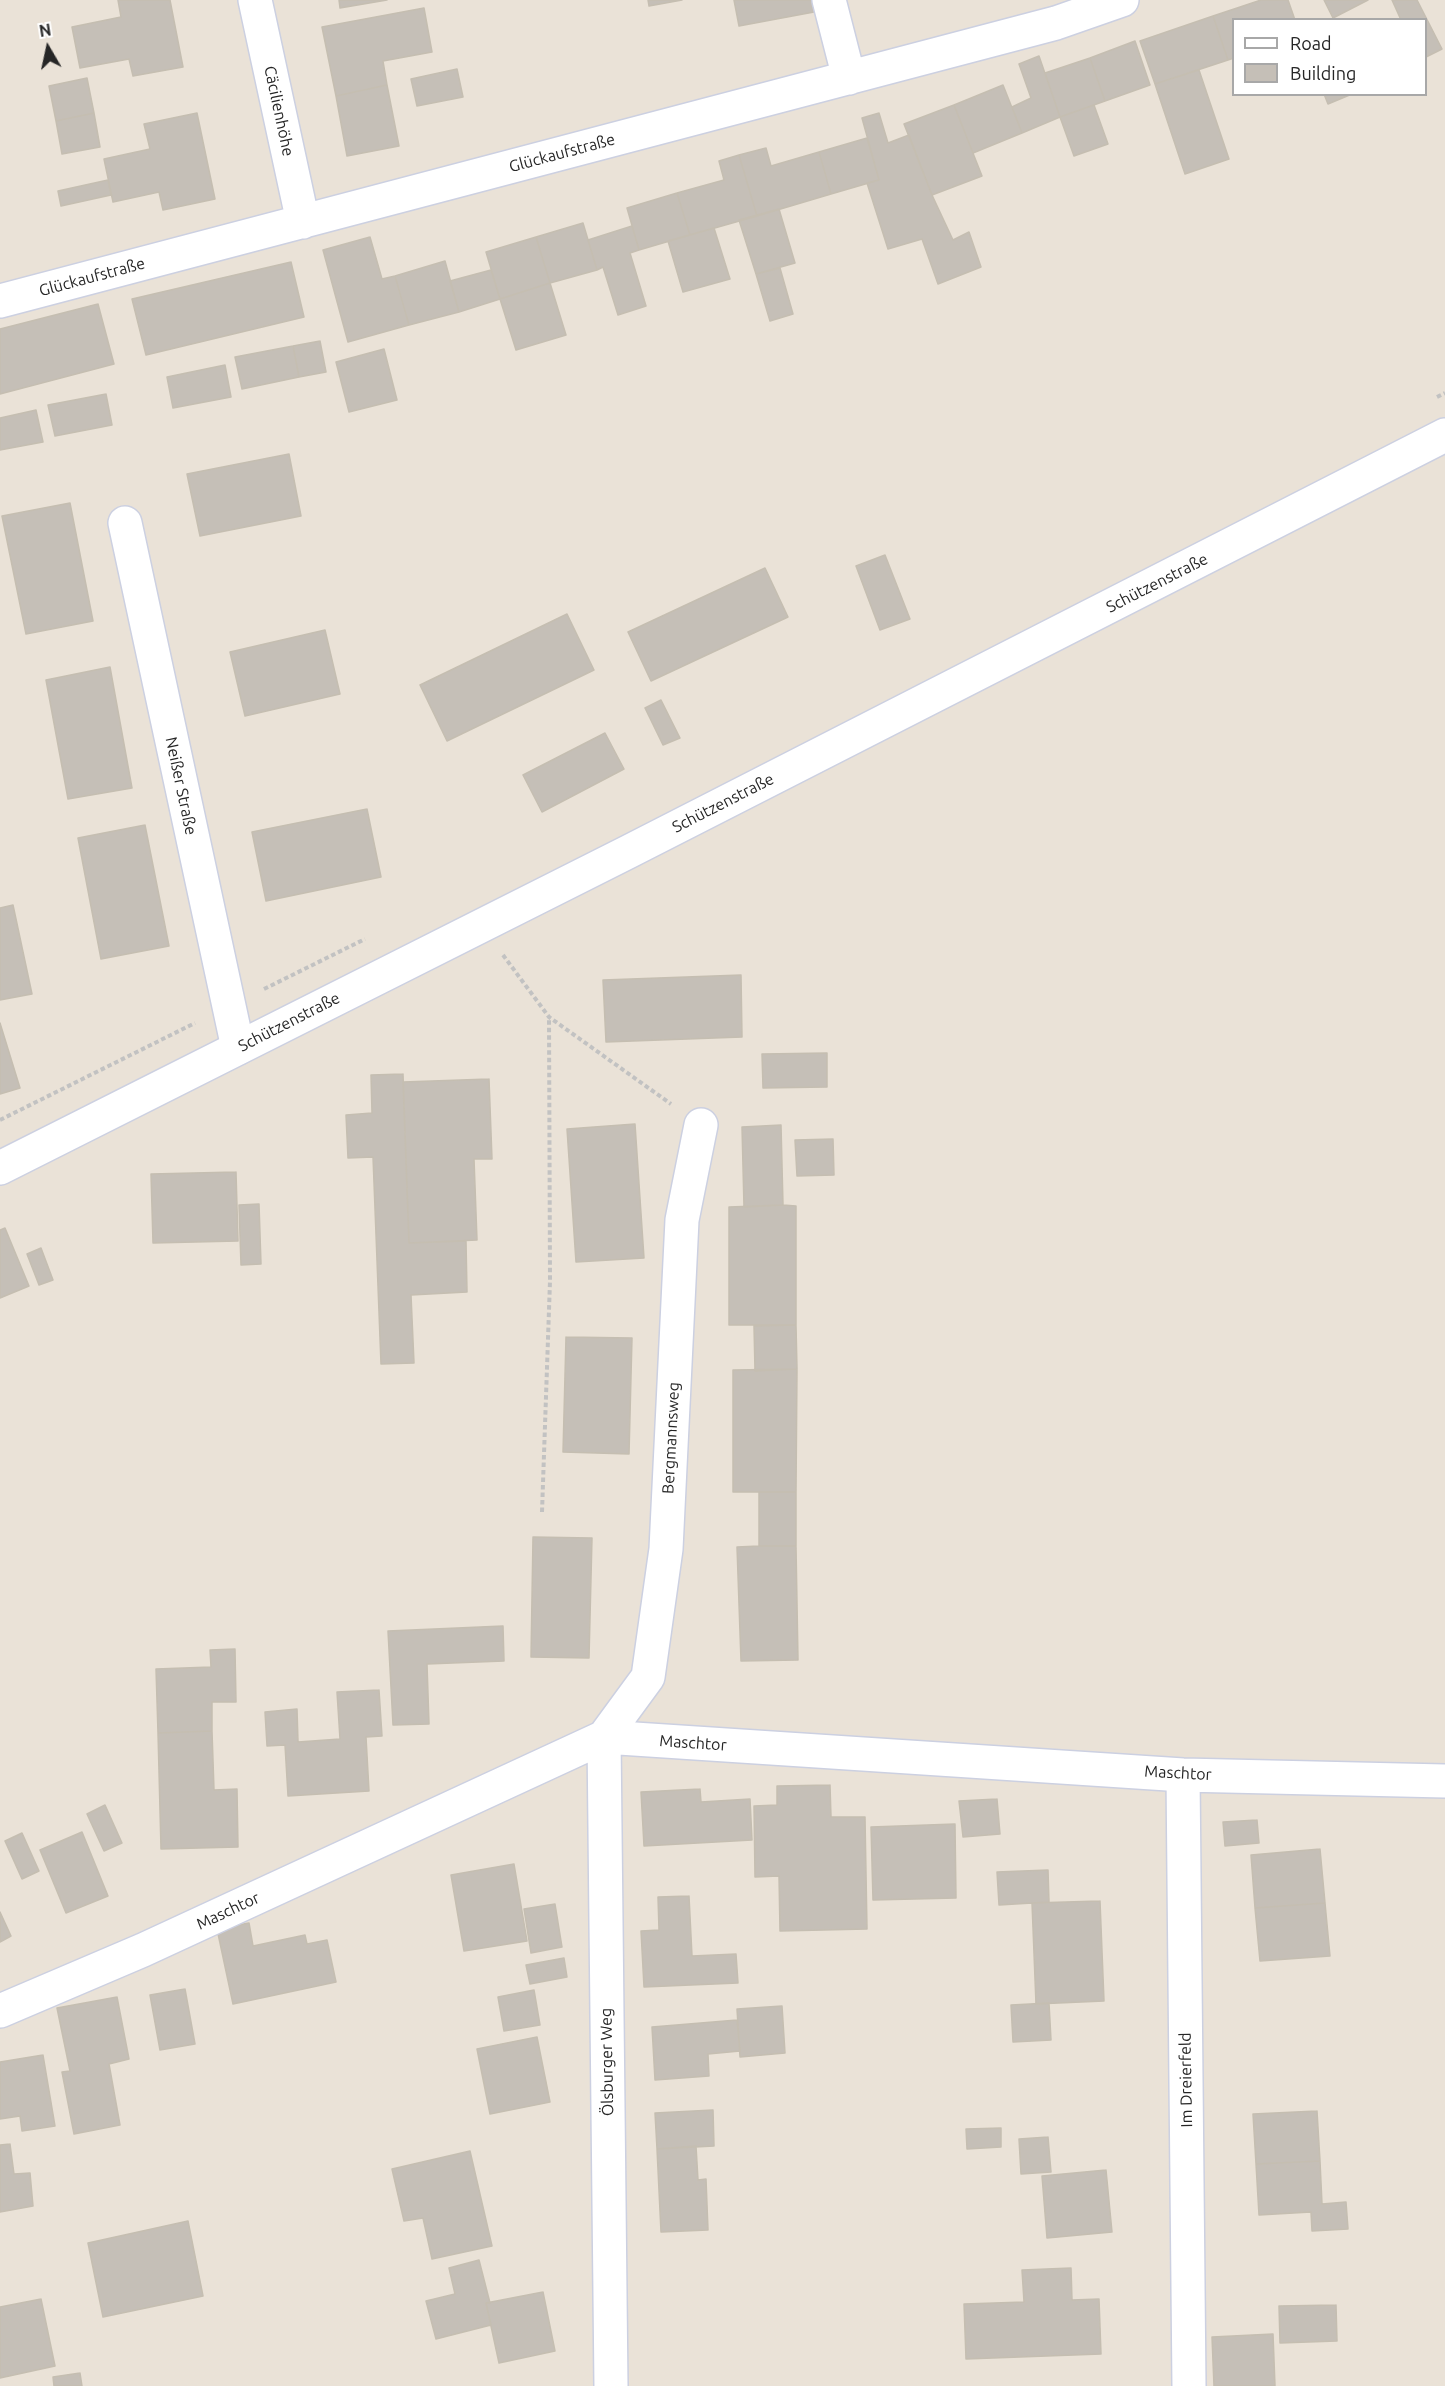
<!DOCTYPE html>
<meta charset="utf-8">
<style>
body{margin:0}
#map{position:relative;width:1445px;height:2386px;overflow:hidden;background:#eae2d7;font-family:Ubuntu,sans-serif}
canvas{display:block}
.legend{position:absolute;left:1232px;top:18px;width:195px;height:78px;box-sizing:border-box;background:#fff;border:2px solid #a8a8a8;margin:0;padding:8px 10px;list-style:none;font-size:18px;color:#262626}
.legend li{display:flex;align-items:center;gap:12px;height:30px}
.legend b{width:30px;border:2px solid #a8a8a8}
.north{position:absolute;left:18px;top:18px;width:60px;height:60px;-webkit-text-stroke:4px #fff;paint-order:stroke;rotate:351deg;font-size:16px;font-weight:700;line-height:24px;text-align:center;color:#262626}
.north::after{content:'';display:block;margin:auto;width:21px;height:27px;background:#262626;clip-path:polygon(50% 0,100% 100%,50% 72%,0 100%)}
</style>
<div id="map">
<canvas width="1445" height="2386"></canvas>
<ul class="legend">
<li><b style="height:8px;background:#fff"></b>Road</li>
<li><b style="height:16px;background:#c5bfb7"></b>Building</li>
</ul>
<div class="north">N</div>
</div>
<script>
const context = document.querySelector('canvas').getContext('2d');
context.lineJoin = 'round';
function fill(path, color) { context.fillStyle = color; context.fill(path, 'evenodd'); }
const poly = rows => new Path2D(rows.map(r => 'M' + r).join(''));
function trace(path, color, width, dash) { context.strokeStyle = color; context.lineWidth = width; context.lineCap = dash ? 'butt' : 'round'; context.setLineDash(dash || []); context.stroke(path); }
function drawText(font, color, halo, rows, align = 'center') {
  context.font = font + ' Ubuntu,sans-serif'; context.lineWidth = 6; context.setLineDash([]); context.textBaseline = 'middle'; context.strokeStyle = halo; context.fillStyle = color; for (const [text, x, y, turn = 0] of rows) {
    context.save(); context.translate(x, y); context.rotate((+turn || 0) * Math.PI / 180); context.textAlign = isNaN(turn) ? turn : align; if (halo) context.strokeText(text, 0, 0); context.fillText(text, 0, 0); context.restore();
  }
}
const building = poly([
 [118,0,170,0,183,67,133,76,129,59,80,68,72,27,121,17,118,0],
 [339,0,387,0,340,8,339,0],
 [648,0,682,0,649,6,648,0],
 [734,0,812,0,814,12,739,26,734,0],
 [1261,0,1288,0,1295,20,1234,20,1234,58,1228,60,1213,16,1261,0],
 [1324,0,1368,0,1333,18,1324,0],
 [1392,0,1417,0,1442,49,1426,57,1426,20,1401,20,1392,0],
 [424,8,432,52,383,61,387,85,336,96,322,27,424,8],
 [1213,16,1228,60,1155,84,1140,41,1213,16],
 [1135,41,1150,85,1105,101,1090,58,1135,41],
 [1039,56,1060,117,1022,133,1012,107,1031,98,1019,64,1039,56],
 [1090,58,1105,101,1060,117,1045,73,1090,58],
 [457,69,463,97,417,106,411,79,457,69],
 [1199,70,1229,159,1185,174,1155,84,1199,70],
 [87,78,94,113,56,121,49,86,87,78],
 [387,85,399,146,347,156,336,96,387,85],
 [1003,85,1022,133,973,153,954,105,1003,85],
 [1324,94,1352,94,1328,104,1324,94],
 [954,105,982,176,932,195,904,124,954,105],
 [1094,105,1108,144,1074,156,1060,117,1094,105],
 [94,113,100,147,62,154,56,121,94,113],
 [197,113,215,199,163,210,159,192,113,202,104,159,150,149,144,124,197,113],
 [879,113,888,143,909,135,932,195,953,240,969,232,981,267,938,284,922,239,888,249,867,183,879,180,862,118,879,113],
 [867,138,879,180,831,194,819,152,867,138],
 [766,148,771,166,819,152,831,194,757,216,739,155,766,148],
 [739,155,757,216,690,235,677,193,724,180,719,161,739,155],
 [108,180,111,195,61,206,58,191,108,180],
 [677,193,690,235,639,250,627,208,677,193],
 [779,209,795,263,756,274,739,220,779,209],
 [583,223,597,270,550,283,536,237,583,223],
 [632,226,639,250,630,253,646,306,618,315,603,267,597,270,588,240,632,226],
 [714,228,730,279,683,292,668,241,714,228],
 [370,237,382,279,395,276,409,325,348,342,323,250,370,237],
 [536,237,550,283,500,299,486,252,536,237],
 [445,261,459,312,409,325,395,276,445,261],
 [291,262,304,317,146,355,132,299,291,262],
 [780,268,793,314,770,321,756,274,780,268],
 [491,270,500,299,459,312,450,281,491,270],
 [550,283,566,335,516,350,500,299,550,283],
 [98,304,114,364,0,394,0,329,98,304],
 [320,341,326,372,299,377,293,346,320,341],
 [293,346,299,377,242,389,235,357,293,346],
 [384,349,397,400,349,412,336,362,384,349],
 [225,365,231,397,173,408,167,377,225,365],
 [106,394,112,425,55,436,48,405,106,394],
 [36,410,43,442,0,450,0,418,36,410],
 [289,454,301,516,200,536,187,474,289,454],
 [70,503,93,621,26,634,2,516,70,503],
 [885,555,910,619,880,630,856,566,885,555],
 [765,568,788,617,651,681,628,632,765,568],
 [567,614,594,670,447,741,420,685,567,614],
 [325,630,340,694,245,716,230,652,325,630],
 [110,667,132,788,68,799,46,680,110,667],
 [661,700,680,738,663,745,645,708,661,700],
 [605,733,624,769,542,812,523,775,605,733],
 [367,809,381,877,266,901,252,832,367,809],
 [145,825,169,946,101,959,78,838,145,825],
 [13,905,32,994,0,1000,0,908,13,905],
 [741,975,742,1037,606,1042,603,980,741,975],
 [0,1023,20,1088,0,1094,0,1023],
 [827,1053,827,1087,763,1088,762,1054,827,1053],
 [403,1074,409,1243,466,1241,467,1292,411,1295,414,1363,381,1364,373,1157,348,1158,346,1115,372,1113,371,1075,403,1074],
 [489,1079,492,1159,474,1159,477,1240,409,1243,403,1082,489,1079],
 [635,1124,644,1258,576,1262,567,1129,635,1124],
 [781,1125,783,1205,744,1207,742,1127,781,1125],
 [833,1139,834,1175,797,1176,795,1140,833,1139],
 [236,1172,238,1241,153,1243,151,1174,236,1172],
 [259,1204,261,1264,241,1265,239,1205,259,1204],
 [783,1205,796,1206,796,1325,729,1325,729,1207,783,1205],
 [5,1228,29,1286,0,1298,0,1230,5,1228],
 [41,1248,53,1280,39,1285,27,1254,41,1248],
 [796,1325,797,1369,755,1371,754,1326,796,1325],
 [566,1337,632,1338,629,1454,563,1452,566,1337],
 [797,1369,796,1492,733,1492,733,1370,797,1369],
 [759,1492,796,1492,796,1546,759,1546,759,1492],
 [533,1537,592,1538,589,1658,531,1657,533,1537],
 [759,1546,796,1546,798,1660,741,1661,737,1547,759,1546],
 [503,1626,504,1661,427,1664,429,1724,393,1725,388,1631,503,1626],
 [235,1649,236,1702,212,1702,212,1731,158,1733,156,1669,211,1667,210,1650,235,1649],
 [379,1690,382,1736,366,1737,369,1791,288,1796,285,1745,267,1746,265,1712,297,1709,298,1742,340,1739,337,1692,379,1690],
 [212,1731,214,1790,237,1789,238,1847,161,1849,158,1733,212,1731],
 [830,1785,831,1817,865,1817,867,1929,780,1931,779,1876,755,1877,754,1806,777,1805,777,1786,830,1785],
 [700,1789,701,1802,750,1799,752,1840,644,1846,641,1792,700,1789],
 [997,1799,1000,1834,963,1837,959,1801,997,1799],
 [105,1805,122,1843,104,1851,87,1814,105,1805],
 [1257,1820,1259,1843,1225,1846,1223,1822,1257,1820],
 [955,1824,956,1898,873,1900,871,1827,955,1824],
 [82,1832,108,1896,66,1913,40,1850,82,1832],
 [22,1833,39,1871,22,1879,5,1841,22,1833],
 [1320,1849,1325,1903,1255,1908,1251,1855,1320,1849],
 [514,1864,527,1941,464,1951,451,1875,514,1864],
 [1048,1870,1049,1902,999,1905,997,1872,1048,1870],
 [689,1896,692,1956,736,1954,738,1983,644,1987,641,1931,659,1930,658,1897,689,1896],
 [1100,1901,1104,2001,1036,2004,1032,1903,1100,1901],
 [1325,1903,1330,1956,1260,1961,1255,1908,1325,1903],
 [555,1904,562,1947,531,1953,524,1909,555,1904],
 [0,1912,11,1936,0,1942,0,1912],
 [249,1923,253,1946,305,1935,307,1944,327,1940,336,1982,233,2004,217,1929,249,1923],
 [564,1958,567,1977,530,1984,526,1965,564,1958],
 [185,1989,195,2044,160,2050,150,1995,185,1989],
 [534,1990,540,2025,504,2031,498,1997,534,1990],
 [117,1997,129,2059,109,2064,120,2125,74,2134,62,2072,70,2071,57,2008,117,1997],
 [1049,2003,1051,2040,1013,2042,1011,2005,1049,2003],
 [782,2006,785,2053,740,2057,737,2009,782,2006],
 [737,2020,740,2051,708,2054,709,2076,655,2080,652,2027,737,2020],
 [537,2037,550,2102,490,2114,477,2049,537,2037],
 [43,2055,55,2126,22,2131,20,2116,0,2119,0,2062,43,2055],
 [713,2110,714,2146,657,2149,655,2113,713,2110],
 [1317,2111,1320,2161,1256,2164,1253,2114,1317,2111],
 [1001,2128,1001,2147,967,2149,966,2129,1001,2128],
 [1048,2137,1051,2172,1021,2174,1019,2139,1048,2137],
 [10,2144,14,2174,30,2173,33,2206,0,2212,0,2145,10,2144],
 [696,2146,698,2180,706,2179,708,2230,661,2232,657,2149,696,2146],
 [470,2151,492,2246,432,2259,423,2218,404,2221,392,2169,470,2151],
 [1320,2161,1322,2204,1346,2202,1348,2229,1312,2231,1311,2212,1259,2215,1256,2164,1320,2161],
 [1106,2170,1112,2232,1047,2238,1042,2176,1106,2170],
 [188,2221,203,2296,103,2317,88,2243,188,2221],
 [479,2260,490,2303,486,2303,491,2325,436,2339,426,2301,455,2294,449,2268,479,2260],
 [1071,2268,1072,2300,1099,2299,1101,2354,966,2359,964,2304,1024,2302,1022,2270,1071,2268],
 [543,2292,555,2351,499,2363,486,2303,543,2292],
 [41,2299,55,2366,0,2378,0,2307,41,2299],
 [1336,2305,1337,2341,1280,2343,1279,2306,1336,2305],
 [1273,2334,1275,2386,1214,2386,1212,2337,1273,2334],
 [80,2373,82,2386,54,2386,53,2377,80,2373]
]);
const path = poly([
 [1437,397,1445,393],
 [503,955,549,1017,671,1104],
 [264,989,365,939],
 [0,1120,195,1023],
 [542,1512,550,1281,549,1017]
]);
const street = poly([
 [255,0,303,222],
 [829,0,849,78],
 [0,301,1056,23,1122,0],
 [125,523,238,1048],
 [1183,1775,1189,2386],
 [0,2011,143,1950,604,1737,1183,1775,1445,1781],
 [611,2386,604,1737,648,1677,666,1549,682,1220,701,1125]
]);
const secondary = poly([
 [0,1168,628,852,1445,435]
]);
const streetNames = [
 ["Cäcilienhöhe",279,111,78],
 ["Glückaufstraße",562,153,-15],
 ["Glückaufstraße",92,277,-15],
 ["Schützenstraße",1157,583,-27],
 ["Neißer Straße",181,786,78],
 ["Schützenstraße",723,803,-27],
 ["Schützenstraße",289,1022,-27],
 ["Bergmannsweg",671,1438,-87],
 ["Maschtor",693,1743,4],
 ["Maschtor",1178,1773,3],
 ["Maschtor",228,1911,-25],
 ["Ölsburger Weg",607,2062,-91],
 ["Im Dreierfeld",1186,2080,-91]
];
fill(building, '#c5bfb7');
trace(building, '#c5beb1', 1.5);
trace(street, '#ccd0e1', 36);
trace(secondary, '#ccd0e1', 36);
trace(path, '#c2c2c2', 4, [4.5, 3]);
trace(street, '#fff', 33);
trace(secondary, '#fff', 33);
drawText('16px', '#262626', '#fff', streetNames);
</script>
